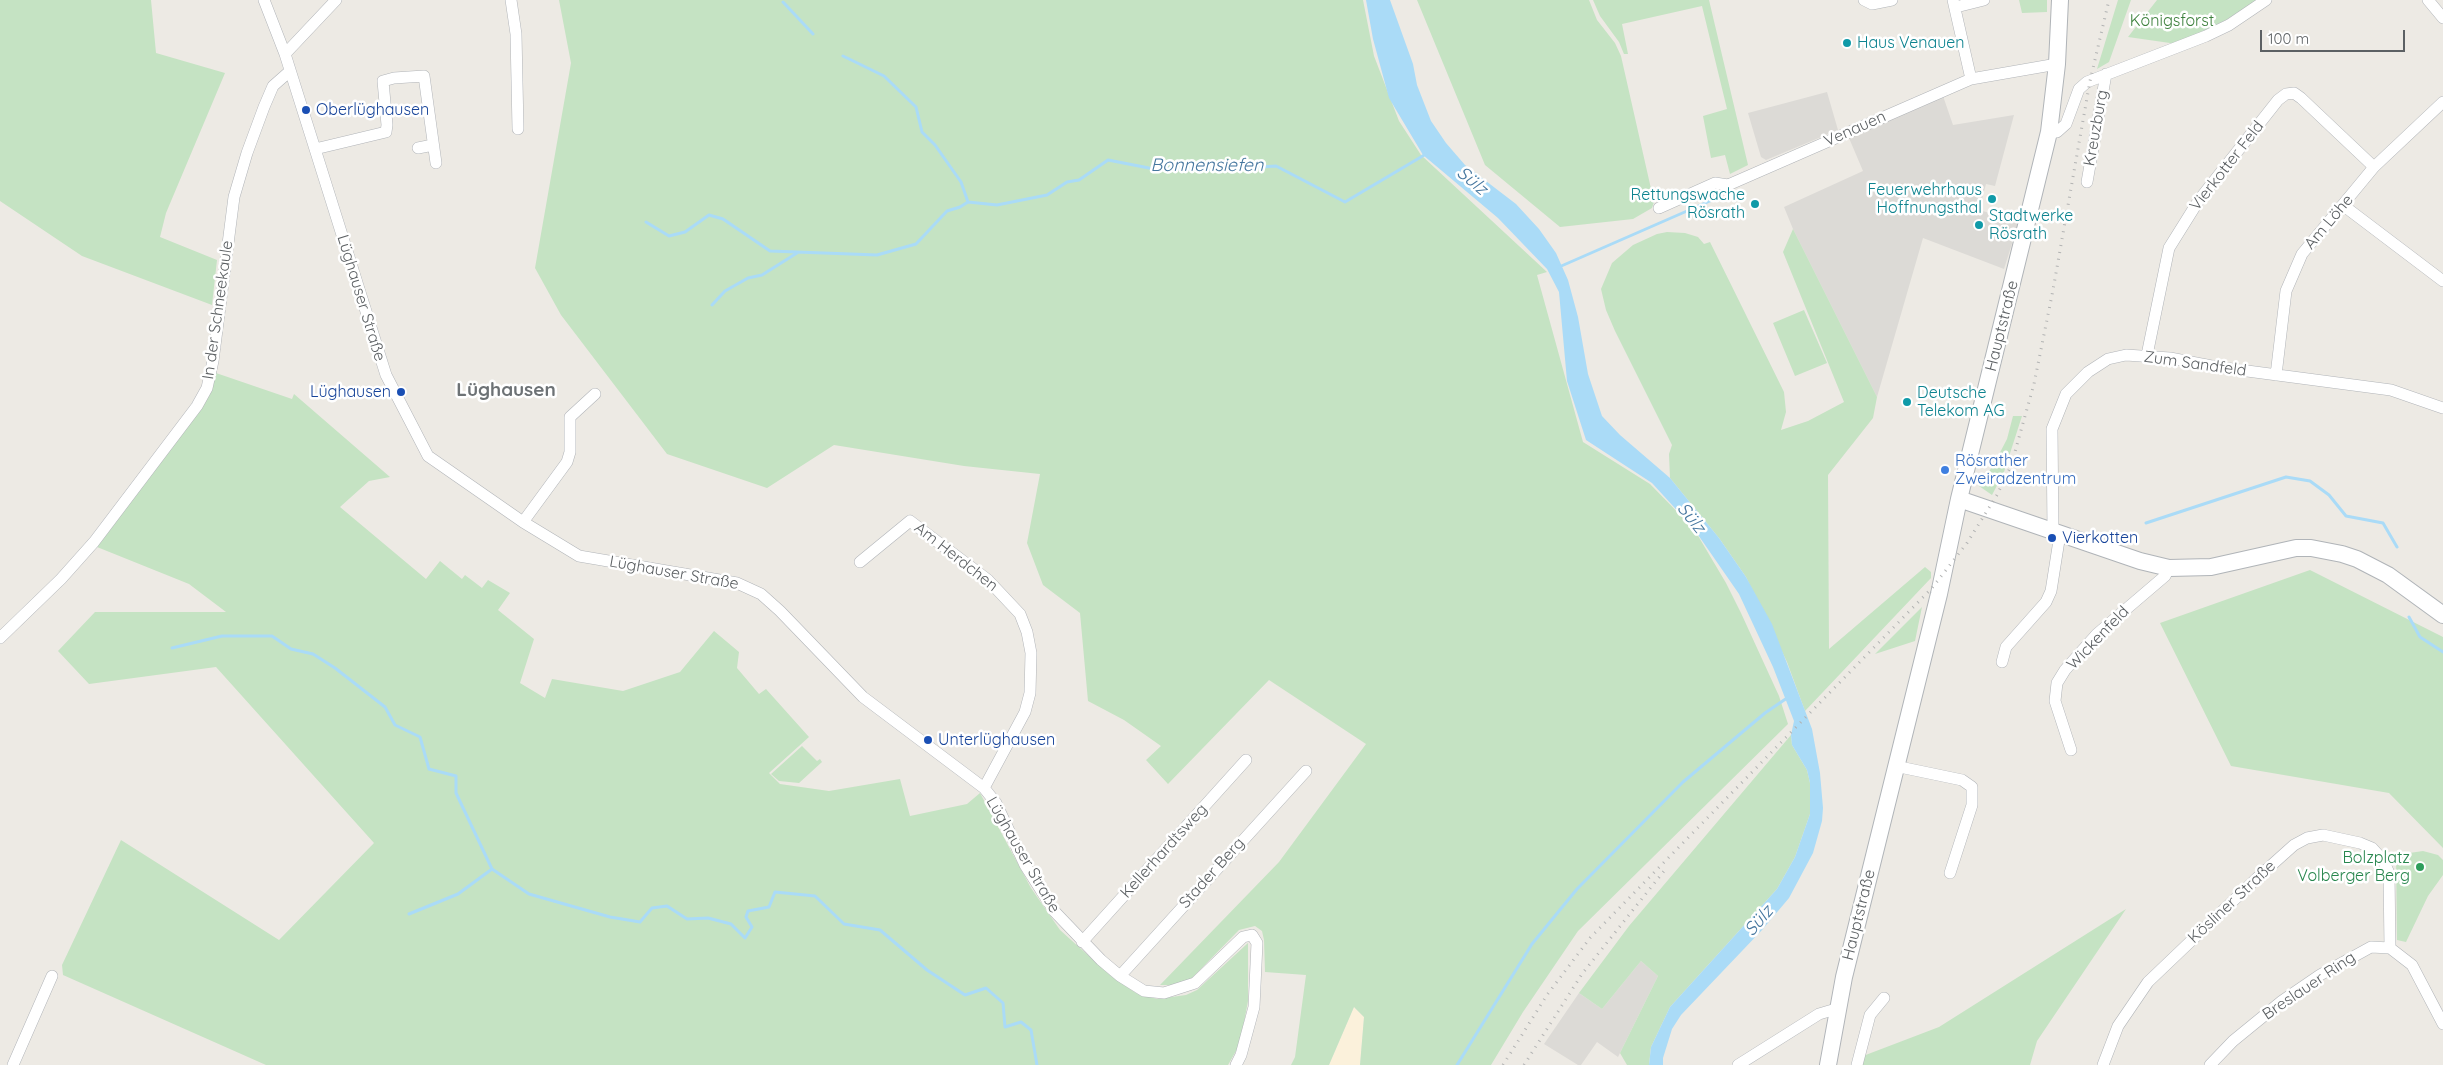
<!DOCTYPE html>
<meta charset="utf-8">
<style>
body{margin:0}
#map{position:relative;width:2443px;height:1065px;overflow:hidden;background:#edeae4;font-family:Quicksand,sans-serif}
canvas{display:block}
.scale{position:absolute;left:2260px;top:30px;width:145px;height:22px;box-sizing:border-box;border:2px solid #5c6063;border-top:0;padding-left:6px;font-size:15px;line-height:18px;white-space:nowrap;color:#5c6063;-webkit-text-stroke:4px #fff;paint-order:stroke}
</style>
<div id="map">
<canvas width="2443" height="1065"></canvas>
<div class="scale">100 m</div>
</div>
<script>
const context = document.querySelector('canvas').getContext('2d');
context.lineJoin = 'round';
function fill(path, color) { context.fillStyle = color; context.fill(path, 'evenodd'); }
const poly = rows => new Path2D(rows.map(r => 'M' + r).join(''));
function trace(path, color, width, dash) { context.strokeStyle = color; context.lineWidth = width; context.lineCap = dash ? 'butt' : 'round'; context.setLineDash(dash || []); context.stroke(path); }
function drawText(font, color, halo, rows, align = 'center') {
  context.font = font + ' Quicksand,sans-serif'; context.lineWidth = 5; context.setLineDash([]); context.textBaseline = 'middle'; context.strokeStyle = halo; context.fillStyle = color; for (const [text, x, y, turn = 0] of rows) {
    context.save(); context.translate(x, y); context.rotate((+turn || 0) * Math.PI / 180); context.textAlign = isNaN(turn) ? turn : align; if (halo) context.strokeText(text, 0, 0); context.fillText(text, 0, 0); context.restore();
  }
}
const commercial = poly([
 [1354,1007,1364,1017,1360,1065,1329,1065]
]);
const industrial = poly([
 [1827,92,1838,130,1766,160,1761,157,1748,113],
 [1943,96,1953,125,2014,115,1995,186,1986,184,1979,210,2019,221,2004,269,1923,238,1877,397,1793,229,1784,207,1863,171,1849,138],
 [1641,961,1658,976,1618,1057,1597,1042,1581,1065,1578,1065,1544,1044,1579,993,1602,1009]
]);
const green = poly([
 [0,0,151,0,156,53,225,73,166,213,160,237,217,260,212,305,82,256,0,201],
 [559,0,1363,0,1374,56,1399,121,1421,155,1547,272,1537,275,1583,442,1650,484,1694,529,1726,583,1741,613,1779,696,1788,724,1578,931,1523,1012,1491,1065,1360,1065,1364,1017,1354,1007,1329,1065,1291,1065,1295,1057,1306,975,1265,972,1264,940,1262,931,1255,926,1239,930,1192,978,1177,985,1160,985,1279,862,1366,744,1269,680,1168,784,1146,760,1161,746,1124,720,1088,701,1080,613,1043,585,1027,543,1040,474,964,466,834,445,767,488,667,454,561,315,535,268,571,63],
 [1417,0,1589,0,1597,20,1615,43,1621,56,1654,202,1652,208,1633,219,1560,227,1485,165],
 [1593,0,1709,0,1748,165,1730,174,1725,155,1711,158,1703,116,1727,109,1702,6,1622,24,1628,54,1624,54,1619,42,1600,16],
 [2019,0,2047,0,2047,12,2022,13],
 [2118,0,2131,0,2109,62,2097,69],
 [2157,0,2258,0,2226,20,2177,44,2128,37],
 [1793,229,1877,397,1873,418,1828,475,1829,649,1925,567,1931,572,1931,578,1805,711,1787,662,1746,577,1719,538,1670,478,1669,454,1672,445,1615,331,1606,310,1601,289,1612,263,1633,245,1657,234,1667,232,1685,233,1698,237,1704,244,1710,242,1784,392,1786,412,1781,430,1808,421,1844,402,1783,252],
 [1804,310,1827,363,1795,376,1773,323],
 [216,373,292,399,294,394,390,477,369,481,340,507,426,579,440,561,462,579,465,575,482,588,488,580,510,593,498,610,534,639,520,683,545,698,552,679,623,691,680,672,714,631,739,652,737,668,759,694,766,689,809,737,769,773,780,784,829,791,900,779,910,816,967,804,980,793,1031,888,1060,930,1111,976,1136,993,1157,999,1186,995,1197,990,1248,943,1248,1001,1240,1044,1228,1065,266,1065,63,975,62,965,121,840,279,940,374,843,216,667,89,684,58,651,95,612,226,612,189,584,97,547,196,416,211,392],
 [2013,416,2022,416,2004,472,1992,495,1979,486,1977,478,1987,474,1993,466,2007,439],
 [2310,570,2443,637,2443,848,2389,793,2231,766,2160,623],
 [1922,607,1915,641,1875,654],
 [1791,735,1792,745,1807,770,1810,783,1810,814,1795,857,1777,889,1670,1007,1651,1047,1649,1065,1627,1065,1620,1053,1658,976,1641,961,1602,1009,1579,993,1629,926],
 [802,746,817,761,820,759,822,762,799,783,779,781,771,774],
 [2423,851,2438,855,2443,860,2443,875,2428,896,2406,942,2397,940,2396,855],
 [2126,909,2037,1041,2030,1065,1861,1065,1863,1056,1939,1027]
]);
const water = poly([
 [1366,0,1390,0,1413,64,1417,85,1431,121,1446,143,1465,165,1516,204,1539,229,1556,253,1568,280,1578,317,1588,374,1602,416,1620,435,1670,478,1719,538,1746,577,1772,624,1812,729,1820,773,1823,808,1822,821,1813,853,1789,898,1762,930,1681,1015,1672,1029,1663,1058,1663,1065,1649,1065,1651,1047,1670,1007,1777,889,1795,857,1810,814,1810,783,1807,770,1792,745,1791,735,1794,721,1773,667,1739,594,1694,529,1652,483,1586,440,1567,381,1559,292,1547,269,1498,218,1423,155,1389,98,1373,39]
]);
const stream = poly([
 [783,2,813,34],
 [843,56,884,76,916,107,922,132,935,145,961,182,968,202],
 [646,222,669,236,685,232,709,215,723,219,770,251,877,255,916,244,947,211,960,207,968,202,997,205,1047,195,1067,182,1079,180,1108,160,1149,168,1215,170,1276,166,1345,202,1426,154],
 [1559,267,1719,197],
 [712,305,725,291,748,278,762,275,797,253],
 [2146,523,2286,477,2310,481,2329,495,2346,516,2383,523,2397,547],
 [2409,617,2420,637,2443,652],
 [172,648,222,636,272,636,291,649,313,654,335,668,385,707,395,725,420,737,429,769,456,776,456,793,492,869,529,894,610,917,640,922,652,908,667,906,687,919,708,918,731,924,745,938,752,927,746,917,748,911,769,907,775,892,815,896,844,924,880,930,927,970,965,995,986,988,1003,1003,1005,1027,1021,1022,1031,1030,1037,1065],
 [409,914,458,894,492,869],
 [1457,1065,1532,944,1577,889,1683,782,1765,713,1790,696]
]);
const street = poly([
 [264,0,285,54,315,149,386,375,428,456,523,522,579,556,737,583,761,594,780,611,863,697,984,788,996,803,1025,865,1055,912,1101,960,1120,976,1144,991,1164,993,1195,983,1243,937,1252,935,1257,943,1254,1007,1241,1055,1236,1065],
 [511,0,516,34,518,129],
 [1864,0,1872,4,1892,0],
 [1953,0,1971,79],
 [2428,0,2443,18],
 [1956,7,1984,0],
 [285,54,336,0],
 [2049,132,2057,132,2066,124,2079,89,2087,82,2206,36,2229,25,2266,0],
 [418,148,433,145],
 [315,149,386,132,387,125,383,81,394,78,424,76,436,163],
 [2087,182,2106,74],
 [2344,206,2443,281],
 [1659,208,1715,183,1728,185,1971,79,2057,64],
 [2147,355,2169,248,2199,200,2278,100,2286,94,2294,93,2301,98,2374,167],
 [2276,375,2286,291,2302,254,2374,167,2443,102],
 [523,522,567,462,570,452,570,417,595,394],
 [2053,531,2052,429,2066,394,2088,372,2108,359,2126,355,2170,358,2217,367,2391,390,2443,408],
 [860,562,910,521,988,580,1020,614,1027,632,1031,653,1030,693,1025,712,984,788],
 [0,638,61,579,94,542,197,406,207,388,213,361,234,197,247,153,264,107,273,86,290,71],
 [2002,662,2006,647,2046,602,2051,591,2060,534],
 [2071,750,2055,701,2057,683,2065,670,2097,634,2165,576,2169,568],
 [1895,766,1962,780,1972,787,1972,805,1950,873],
 [1082,942,1246,760],
 [1120,976,1306,771],
 [13,1065,52,976],
 [1738,1065,1819,1014,1836,1009],
 [1857,1065,1870,1015,1884,998],
 [2103,1065,2118,1026,2148,982,2256,879,2294,845,2307,838,2323,835,2360,843,2372,848,2383,860,2389,873,2390,948],
 [2210,1065,2233,1041,2282,1001,2320,975,2371,947,2390,948,2412,965,2443,1024]
]);
const secondary = poly([
 [1959,499,2140,561,2169,568,2211,567,2296,548,2311,548,2342,554,2357,559,2388,575,2443,615],
 [1828,1065,1844,977,1939,594,1959,499,2049,132,2057,64,2060,0]
]);
const rail = poly([
 [1503,1065,1547,995,1590,938,1932,588,1967,543,1997,495,2011,466,2034,384,2053,290,2090,81,2109,0],
 [1524,1065,1582,974,1664,871]
]);
const markers = [
 [1847,43,5,"#0f9aa8"],
 [306,110,5,"#1a4fb4"],
 [1992,199,5,"#0f9aa8"],
 [1755,204,5,"#0f9aa8"],
 [1979,225,5,"#0f9aa8"],
 [401,392,5,"#1a4fb4"],
 [1907,402,5,"#0f9aa8"],
 [1945,470,5,"#3f7fe0"],
 [2052,538,5,"#1a4fb4"],
 [928,740,5,"#1a4fb4"],
 [2420,867,5,"#2e9e5b"]
];
const parkNames = [
 ["Königsforst",2172,21]
];
const cultureNames = [
 ["Haus Venauen",1857,43],
 ["Feuerwehrhaus",1982,190,"right"],
 ["Hoffnungsthal",1982,208,"right"],
 ["Rettungswache",1745,195,"right"],
 ["Rösrath",1745,213,"right"],
 ["Stadtwerke",1989,216],
 ["Rösrath",1989,234],
 ["Deutsche",1917,393],
 ["Telekom AG",1917,411]
];
const transitNames = [
 ["Oberlüghausen",316,110],
 ["Lüghausen",391,392,"right"],
 ["Vierkotten",2062,538],
 ["Unterlüghausen",938,740]
];
const streetNames = [
 ["Kreuzburg",2096,128,-80],
 ["Venauen",1855,129,-24],
 ["Vierkotter Feld",2227,166,-52],
 ["Am Löhe",2329,222,-50],
 ["Lüghauser Straße",361,298,73],
 ["In der Schneekaule",218,310,-82],
 ["Hauptstraße",2002,326,-76],
 ["Zum Sandfeld",2195,364,8],
 ["Am Herdchen",956,557,38],
 ["Lüghauser Straße",674,573,10],
 ["Wickenfeld",2098,638,-46],
 ["Kellerhardtsweg",1164,851,-48],
 ["Lüghauser Straße",1023,855,60],
 ["Stader Berg",1212,873,-48],
 ["Kösliner Straße",2232,902,-43],
 ["Hauptstraße",1859,915,-76],
 ["Breslauer Ring",2309,986,-34]
];
const shopNames = [
 ["Rösrather",1955,461],
 ["Zweiradzentrum",1955,479]
];
const leisureNames = [
 ["Bolzplatz",2410,858],
 ["Volberger Berg",2410,876]
];
const waterNames = [
 ["Bonnensiefen",1207,166],
 ["Sülz",1472,181,40],
 ["Sülz",1691,518,51],
 ["Sülz",1759,921,-49]
];
const quarterNames = [
 ["Lüghausen",506,390]
];
fill(commercial, '#fbf1db');
fill(industrial, '#dcdad6');
fill(green, '#c5e3c3');
fill(water, '#aadbf7');
trace(stream, '#aadbf7', 3);
trace(street, '#b1b4b8', 12);
trace(secondary, '#b0b4b8', 18);
trace(street, '#fff', 11);
trace(secondary, '#fff', 16);
trace(rail, '#b2b3b3', 3, [1, 6]);
for (const [x, y, r, color] of markers) { const dot = new Path2D(); dot.arc(x, y, r, 0, 2 * Math.PI); context.fillStyle = color; context.fill(dot); trace(dot, '#fff', 2); }
drawText('16px', '#3e813d', '#fff', parkNames);
drawText('16px', '#0d838f', '#fff', cultureNames, 'left');
drawText('16px', '#164399', '#fff', transitNames, 'left');
drawText('16px', '#5c6063', '#fff', streetNames);
drawText('16px', '#366cbe', '#fff', shopNames, 'left');
drawText('16px', '#27864d', '#fff', leisureNames, 'right');
drawText('italic 18px', '#46779f', '#fff', waterNames);
drawText('bold 19px', '#6d7275', '#fff', quarterNames);
</script>
